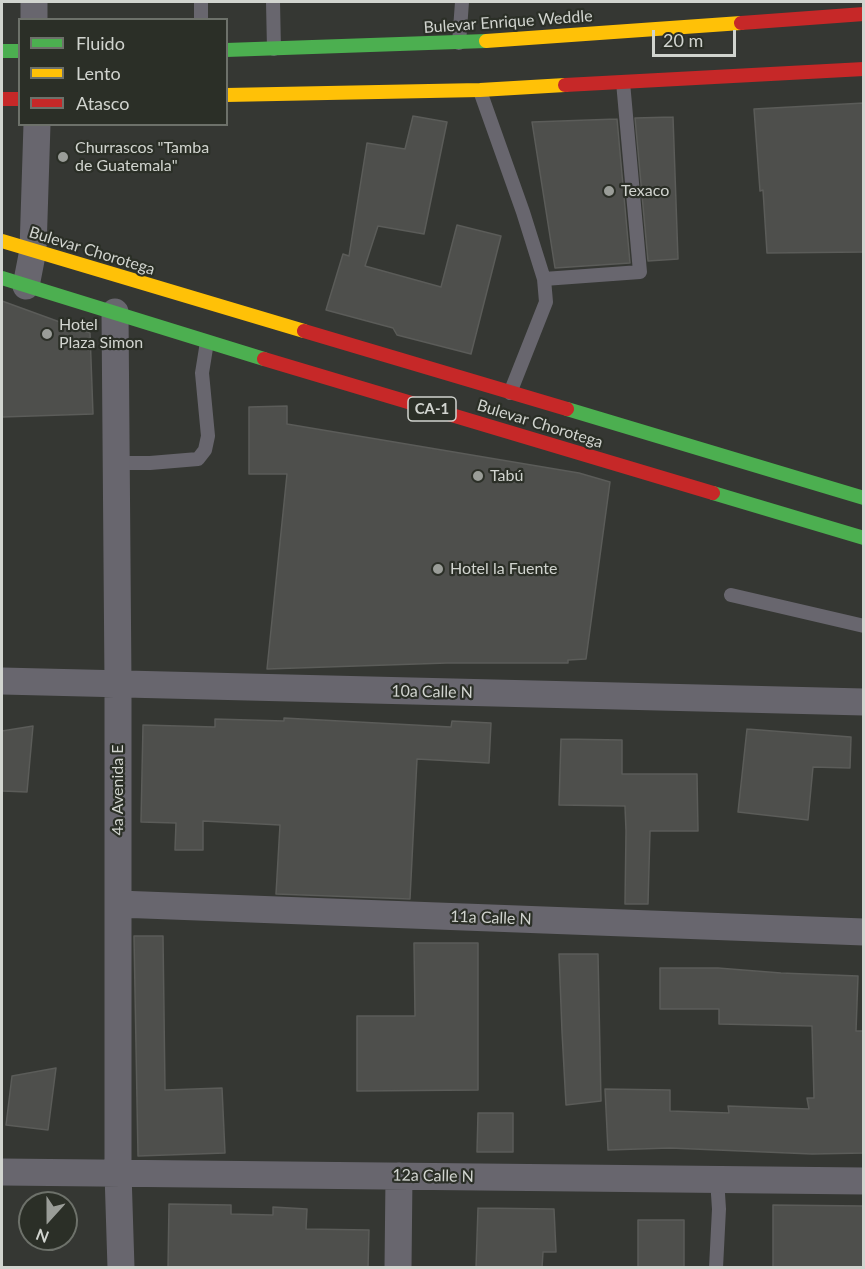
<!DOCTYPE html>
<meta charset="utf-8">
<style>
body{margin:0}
#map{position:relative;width:865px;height:1269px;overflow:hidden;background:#353733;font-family:Lato,sans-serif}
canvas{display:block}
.frame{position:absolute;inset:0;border:3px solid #d1d4cf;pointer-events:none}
.legend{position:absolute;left:18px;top:18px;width:210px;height:108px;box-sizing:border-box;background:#2b2f27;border:2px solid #6d716a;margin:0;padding:8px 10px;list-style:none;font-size:18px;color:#d1d4cf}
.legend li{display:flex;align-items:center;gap:12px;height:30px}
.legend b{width:30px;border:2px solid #6d716a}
.north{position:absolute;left:18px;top:1191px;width:60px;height:60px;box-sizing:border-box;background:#2b2f27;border:2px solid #6d716a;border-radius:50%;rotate:201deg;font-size:16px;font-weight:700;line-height:24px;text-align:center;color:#d1d4cf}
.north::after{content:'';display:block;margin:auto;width:21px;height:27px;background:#9a9d98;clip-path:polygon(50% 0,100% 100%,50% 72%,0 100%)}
.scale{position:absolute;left:652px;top:30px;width:84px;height:27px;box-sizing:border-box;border:3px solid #d1d4cf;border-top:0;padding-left:8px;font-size:18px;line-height:21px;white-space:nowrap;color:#d1d4cf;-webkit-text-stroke:4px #2b2f27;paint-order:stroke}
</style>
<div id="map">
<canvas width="865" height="1269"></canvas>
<div class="frame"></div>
<ul class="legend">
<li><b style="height:8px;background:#4caf50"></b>Fluido</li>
<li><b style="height:8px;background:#ffc107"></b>Lento</li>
<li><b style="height:8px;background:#c62828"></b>Atasco</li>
</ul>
<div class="north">N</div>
<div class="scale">20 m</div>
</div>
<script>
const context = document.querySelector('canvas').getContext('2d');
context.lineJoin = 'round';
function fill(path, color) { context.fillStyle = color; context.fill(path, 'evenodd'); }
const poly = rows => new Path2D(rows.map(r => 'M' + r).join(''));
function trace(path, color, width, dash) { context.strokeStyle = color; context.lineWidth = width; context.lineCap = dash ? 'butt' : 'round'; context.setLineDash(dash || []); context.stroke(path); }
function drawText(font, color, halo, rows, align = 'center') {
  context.font = font + ' Lato,sans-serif'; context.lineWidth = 4.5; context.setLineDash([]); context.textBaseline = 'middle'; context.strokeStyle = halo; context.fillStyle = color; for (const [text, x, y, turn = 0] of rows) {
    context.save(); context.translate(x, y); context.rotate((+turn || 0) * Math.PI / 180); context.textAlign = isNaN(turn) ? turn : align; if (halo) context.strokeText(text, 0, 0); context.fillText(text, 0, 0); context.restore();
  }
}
const building = poly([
 [864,103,864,252,767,253,763,190,760,191,754,109,864,103],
 [413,116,447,122,424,234,378,226,365,266,441,287,457,225,501,236,471,354,397,335,393,328,326,310,343,254,349,256,367,143,405,149,413,116],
 [673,117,678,259,648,261,635,118,673,117],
 [617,119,630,263,555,268,532,122,617,119],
 [2,301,90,333,93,414,2,417,2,301],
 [287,406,287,424,579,473,610,482,586,659,568,660,568,663,447,663,267,669,287,474,249,474,249,407,287,406],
 [284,718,451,727,452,721,491,723,489,763,417,759,410,899,276,894,280,825,203,821,203,850,175,850,176,823,141,822,143,725,215,727,215,719,284,721,284,718],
 [33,726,27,792,2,791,2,731,33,726],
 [747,729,851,737,850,768,813,767,808,820,738,812,747,729],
 [561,739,622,740,622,774,697,774,698,831,650,831,648,904,625,904,626,831,625,806,559,805,561,739],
 [134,936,163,936,165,1090,222,1088,225,1153,138,1156,134,936],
 [414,943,478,943,478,1090,357,1091,357,1016,415,1016,414,943],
 [559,954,598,954,601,1101,566,1105,562,1032,559,954],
 [660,968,718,968,781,973,858,976,856,1031,864,1031,864,1153,812,1154,670,1148,608,1150,605,1089,670,1090,670,1111,729,1113,728,1106,809,1109,807,1098,814,1098,812,1026,719,1024,719,1009,660,1009,660,968],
 [56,1068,48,1130,6,1125,12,1076,56,1068],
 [478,1113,513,1113,513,1152,477,1152,478,1113],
 [169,1204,231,1205,231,1214,273,1215,273,1207,307,1209,306,1229,369,1230,368,1268,168,1268,169,1204],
 [773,1205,864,1206,864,1268,773,1268,773,1205],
 [478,1208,554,1209,556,1252,543,1252,542,1268,476,1268,478,1208],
 [638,1220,684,1220,684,1268,638,1268,638,1220]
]);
const lane = poly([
 [201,2,201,20],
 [273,2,274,49],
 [459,43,462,2],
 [480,91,523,212,544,279,546,302,510,393],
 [544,279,640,272,623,82],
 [117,463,150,463,198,459,205,450,208,436,202,373,207,342],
 [731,595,864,626],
 [716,1268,719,1209,717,1179]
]);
const street = poly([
 [34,2,34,20],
 [26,286,33,250,37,124],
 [115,312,118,684,118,1173,121,1268],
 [2,681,864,702],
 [118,904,864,932],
 [2,1172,864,1181],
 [398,1268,399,1176]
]);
const fast = poly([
 [226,50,486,41],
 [2,51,20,51],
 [2,278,264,359],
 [567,409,864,498],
 [713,493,864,538]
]);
const slow = poly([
 [486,41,741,23],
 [226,95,480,90,565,85],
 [2,241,304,331]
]);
const jam = poly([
 [741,23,864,14],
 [565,85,864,69],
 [2,99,20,99],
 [304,331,567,409],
 [264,359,713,493]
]);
const markers = [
 [63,157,6,"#9a9d98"],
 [609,191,6,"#9a9d98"],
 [47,334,6,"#9a9d98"],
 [478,476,6,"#9a9d98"],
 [438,569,6,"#9a9d98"]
];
const shields = [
 [432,409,48]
];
const shieldNames = [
 ["CA-1",432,409]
];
const streetNames = [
 ["Bulevar Enrique Weddle",508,22,-4],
 ["Bulevar Chorotega",92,251,17],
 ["Bulevar Chorotega",540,424,17],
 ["10a Calle N",432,692,1],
 ["4a Avenida E",118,790,-90],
 ["11a Calle N",491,918,2],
 ["12a Calle N",433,1176,1]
];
const poiNames = [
 ["Churrascos \"Tamba",75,148],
 ["de Guatemala\"",75,166],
 ["Texaco",621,191],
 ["Hotel",59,325],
 ["Plaza Simon",59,343],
 ["Tabú",490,476],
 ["Hotel la Fuente",450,569]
];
fill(building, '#4e4f4c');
trace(building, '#5b5c59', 1.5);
trace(lane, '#68666e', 14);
trace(street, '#68666e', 27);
trace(fast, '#4caf50', 14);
trace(slow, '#ffc107', 14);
trace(jam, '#c62828', 14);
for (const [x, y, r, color] of markers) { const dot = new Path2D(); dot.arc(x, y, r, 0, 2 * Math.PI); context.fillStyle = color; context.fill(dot); trace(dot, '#2b2f27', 2); }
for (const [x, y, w] of shields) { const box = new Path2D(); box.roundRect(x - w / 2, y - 12, w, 24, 4.5); context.fillStyle = '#2b2f27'; context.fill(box); trace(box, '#d1d4cf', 1.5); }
drawText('bold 15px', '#d1d4cf', null, shieldNames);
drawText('16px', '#d1d4cf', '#2b2f27', streetNames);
drawText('16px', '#d1d4cf', '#2b2f27', poiNames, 'left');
</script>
